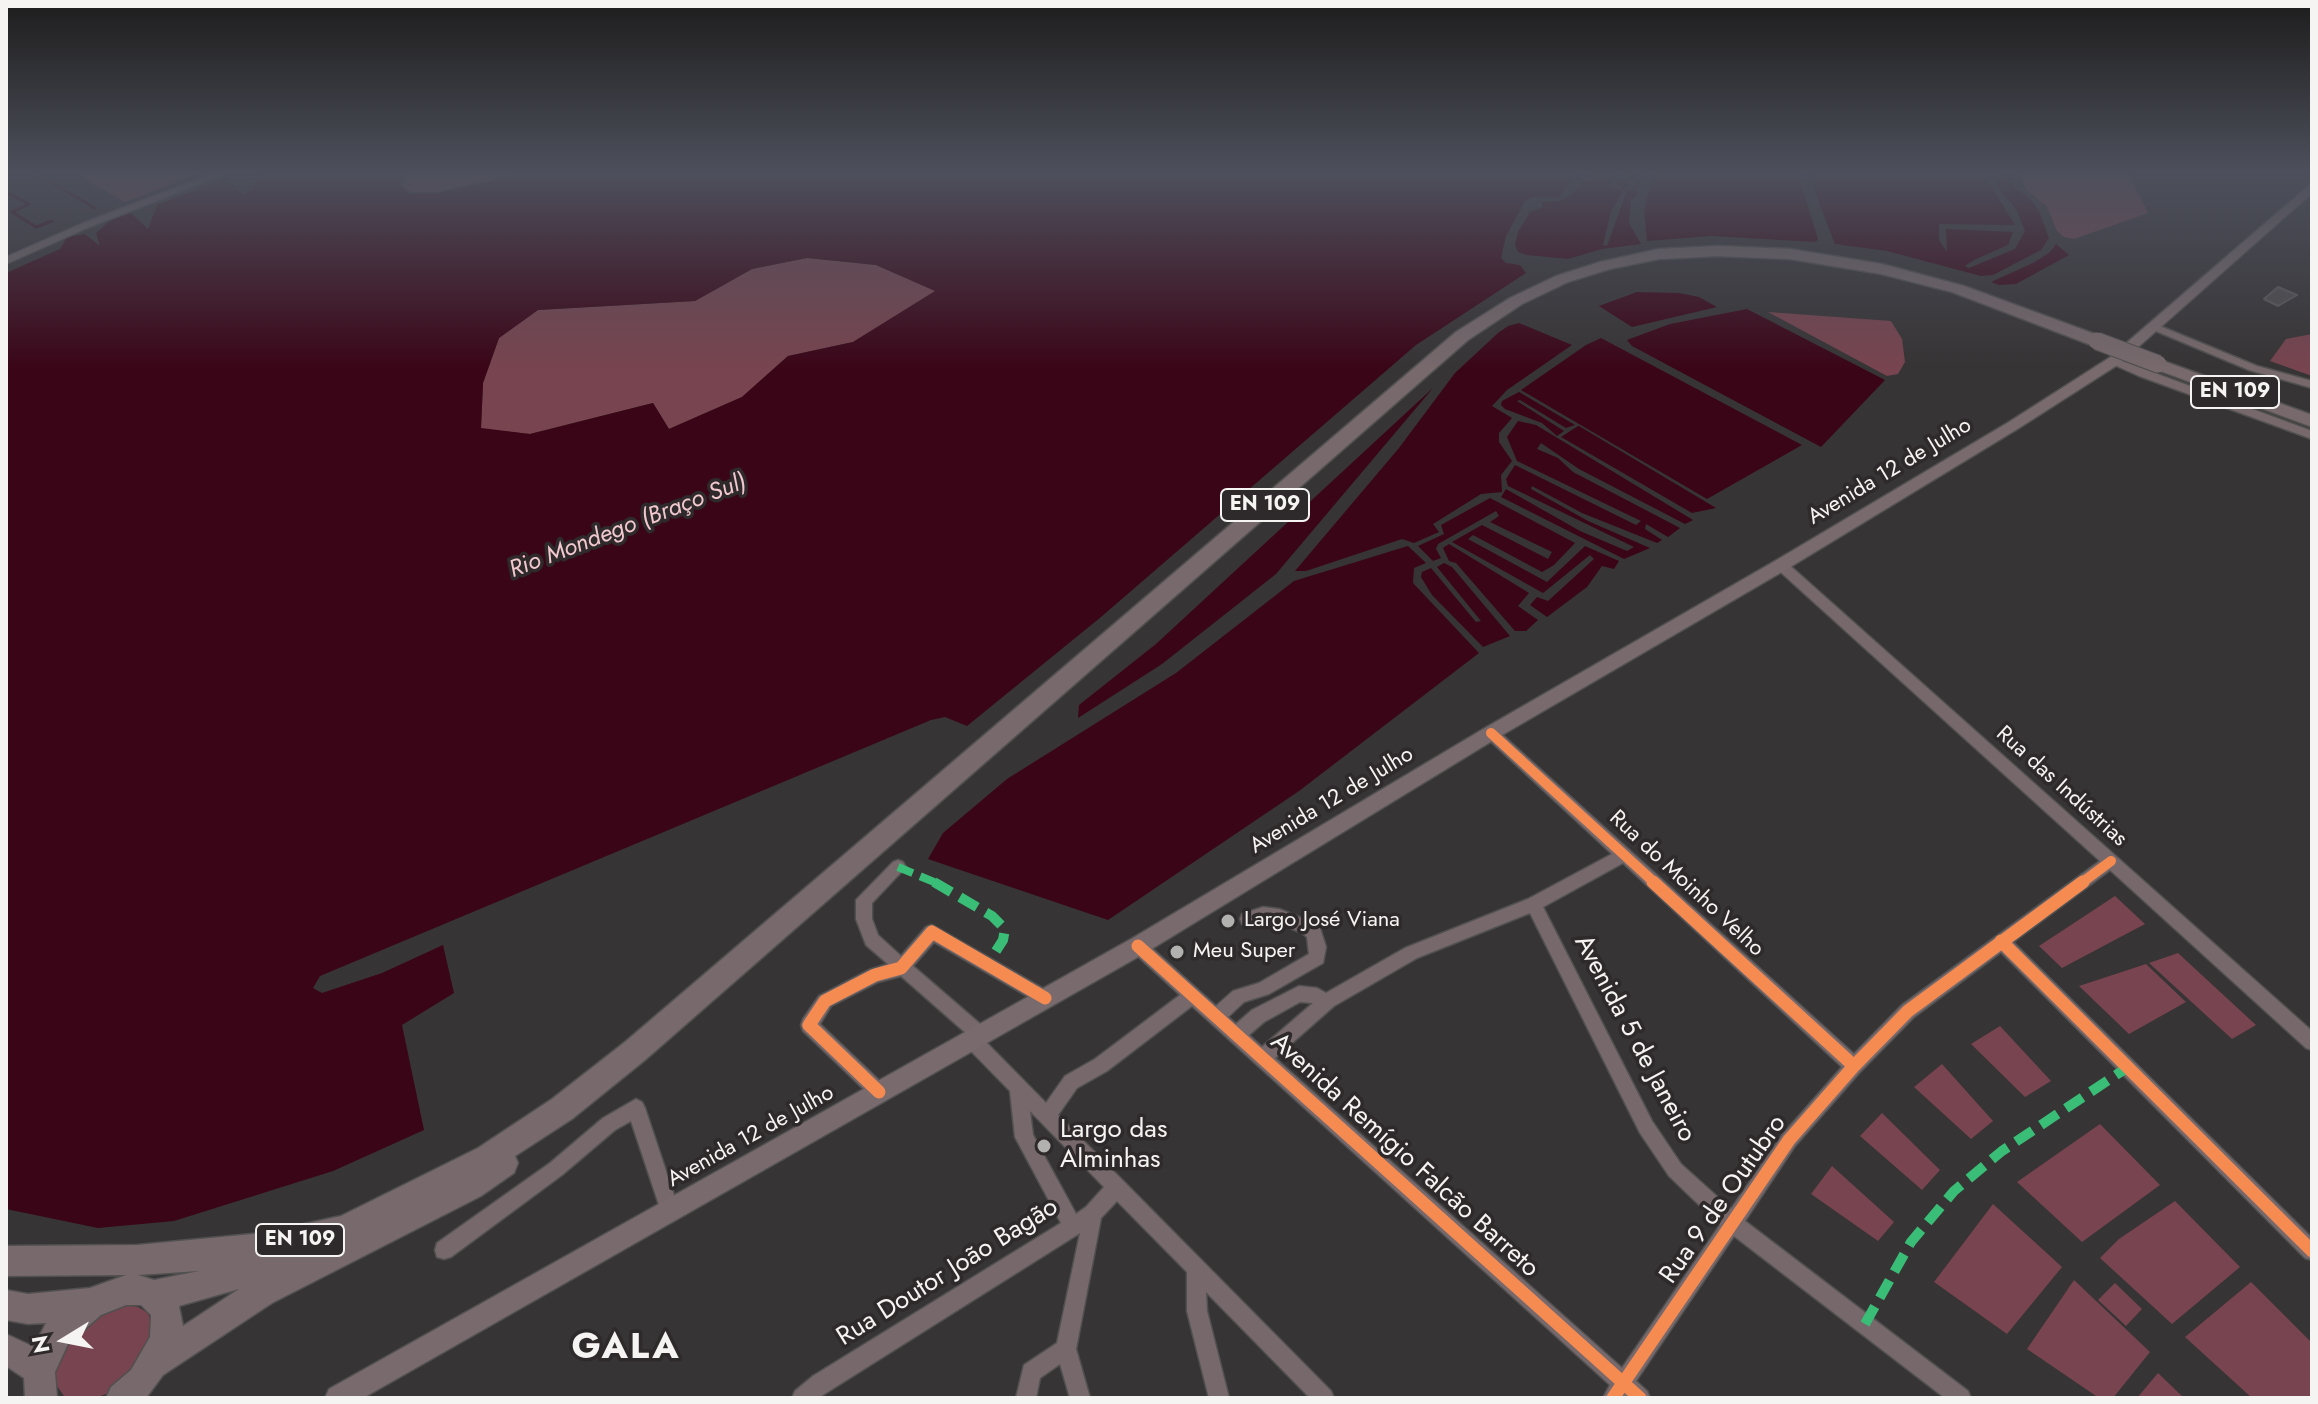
<!DOCTYPE html>
<meta charset="utf-8">
<style>
body{margin:0}
#map{position:relative;width:2318px;height:1404px;overflow:hidden;background:#373435;font-family:Jost,sans-serif}
canvas{display:block}
.frame{position:absolute;inset:0;border:8px solid #f6f3f3;pointer-events:none}
.north{position:absolute;left:24px;top:1300px;width:80px;height:80px;-webkit-text-stroke:6px #2e292a;paint-order:stroke;rotate:260deg;font-size:22px;font-weight:700;line-height:32px;text-align:center;color:#f6f3f3}
.north::after{content:'';display:block;margin:auto;width:28px;height:36px;background:#f6f3f3;clip-path:polygon(50% 0,100% 100%,50% 72%,0 100%)}
</style>
<div id="map">
<canvas width="2318" height="1404"></canvas>
<div class="frame"></div>
<div class="north">N</div>
</div>
<script>
const context = document.querySelector('canvas').getContext('2d');
context.lineJoin = 'round';
function fill(path, color) { context.fillStyle = color; context.fill(path, 'evenodd'); }
const poly = rows => new Path2D(rows.map(r => 'M' + r).join(''));
function trace(path, color, width, dash) { context.strokeStyle = color; context.lineWidth = width; context.lineCap = dash ? 'butt' : 'round'; context.setLineDash(dash || []); context.stroke(path); }
function drawText(font, color, halo, rows, align = 'center') {
  context.font = font + ' Jost,sans-serif'; context.lineWidth = 7; context.setLineDash([]); context.textBaseline = 'middle'; context.strokeStyle = halo; context.fillStyle = color; for (const [text, x, y, turn = 0] of rows) {
    context.save(); context.translate(x, y); context.rotate((+turn || 0) * Math.PI / 180); context.textAlign = isNaN(turn) ? turn : align; if (halo) context.strokeText(text, 0, 0); context.fillText(text, 0, 0); context.restore();
  }
}
const green = poly([
 [79,173,200,173,125,202,79,175],
 [408,173,521,173,437,192,411,192,401,184],
 [2018,173,2128,173,2148,213,2074,239,2064,237,2057,231,2047,207,2027,190],
 [807,258,876,265,936,291,853,342,788,356,742,397,669,429,653,403,530,434,481,429,483,383,499,338,538,310,695,301,752,269],
 [1768,312,1891,321,1902,339,1905,362,1898,374,1887,376],
 [2312,334,2312,376,2270,361,2286,339],
 [2115,896,2145,924,2062,968,2039,946],
 [2178,953,2256,1025,2232,1039,2149,963],
 [2146,964,2186,1002,2129,1034,2079,986],
 [2000,1026,2051,1081,2025,1097,1971,1044],
 [1942,1064,1993,1121,1971,1139,1914,1087],
 [1882,1113,1940,1170,1922,1190,1860,1136],
 [2100,1124,2160,1185,2082,1242,2017,1182],
 [1832,1166,1894,1222,1878,1241,1811,1194],
 [2175,1201,2240,1267,2172,1324,2100,1258,2119,1239],
 [1993,1204,2062,1267,2007,1334,1934,1282],
 [2074,1280,2150,1352,2113,1398,2099,1398,2027,1349],
 [2251,1282,2312,1343,2312,1398,2252,1398,2185,1337],
 [2115,1283,2142,1309,2126,1326,2098,1300],
 [125,1305,138,1307,148,1313,152,1325,152,1339,122,1384,106,1394,95,1398,64,1396,57,1386,55,1374,66,1343,93,1316],
 [2158,1373,2184,1398,2137,1398]
]);
const water = poly([
 [264,173,283,175,406,173,399,184,409,194,438,193,525,173,1577,173,1559,197,1533,197,1525,201,1506,236,1501,258,1506,263,1520,265,1526,273,1416,345,1101,617,967,726,945,717,931,720,320,976,313,988,322,993,382,973,443,945,454,993,402,1025,424,1130,333,1171,174,1221,98,1228,6,1209,6,273,60,249,67,237,85,234,100,246,96,233,112,219,131,213,148,229,157,205,225,179,244,195],
 [807,258,876,265,935,291,853,342,788,356,742,397,669,429,653,403,530,434,481,428,483,383,499,338,538,310,695,301,752,269],
 [1591,173,1614,173,1611,185,1623,192,1611,211,1603,245,1607,246,1626,193,1617,184,1622,173,1633,173,1628,189,1633,190,1640,173,1644,173,1636,190,1638,195,1631,200,1629,223,1641,244,1602,249,1568,259,1527,255,1518,252,1515,245,1518,232,1530,212,1543,207,1541,202,1560,201,1571,195],
 [1653,173,1798,173,1818,239,1816,242,1711,236,1647,241,1644,212],
 [1813,173,2000,174,2030,199,2039,211,2049,238,2041,250,1993,275,1981,276,1887,251,1835,244,1816,195],
 [1983,173,1992,176,1998,188,2016,209,2025,231,2015,249,1969,268,1965,266,1974,260,2008,245,2013,232,1946,229,1947,252,1939,240,1939,224,2015,225],
 [2056,244,2069,255,2016,284,1999,285,1991,282,2035,262,2050,252],
 [1637,292,1679,293,1699,297,1717,307,1632,327,1599,306],
 [1747,309,1885,380,1821,447,1632,346,1627,340,1670,324],
 [1519,323,1572,345,1507,390,1492,406,1512,418,1499,433,1499,442,1512,461,1501,475,1502,492,1481,494,1433,524,1439,532,1414,543,1402,539,1306,571,1295,571,1399,448,1455,373,1498,333,1508,326],
 [1601,338,1802,445,1707,499,1521,390,1586,345],
 [1433,388,1276,574,1162,664,1078,718,1079,705,1156,644],
 [1519,392,1575,425,1566,428,1520,400,1517,401,1564,431,1557,436,1542,423,1505,409,1501,405,1502,401],
 [1518,421,1536,425,1693,520,1685,524,1579,469,1541,443,1537,449,1558,458,1573,472,1680,528,1668,537,1646,524,1645,529,1662,540,1657,543,1582,513,1532,486,1531,489,1588,521,1650,548,1624,559,1501,497,1506,489,1580,531,1627,551,1634,547,1508,486,1506,479,1515,465,1636,525,1641,521,1517,461,1507,437],
 [1578,426,1579,426,1716,508,1692,513,1561,437],
 [1490,498,1575,543,1554,565,1542,572,1473,535,1468,539,1547,582,1585,546,1619,561,1614,569,1602,566,1587,587,1547,617,1530,605,1537,597,1548,601,1594,559,1590,555,1543,593,1452,542,1482,525,1548,559,1552,552,1490,522,1499,516,1496,511,1438,544,1436,549,1441,558,1433,561,1418,546,1444,534,1441,525],
 [1449,544,1529,593,1518,606,1538,620,1526,631,1515,631,1456,563,1449,561,1443,548],
 [1408,546,1426,563,1414,568,1413,583,1479,653,1299,791,1108,920,928,859,943,833,1007,779,1176,673,1294,581],
 [1444,563,1452,567,1510,636,1483,647,1432,595,1421,577,1422,572,1431,568,1476,622,1481,621,1437,567]
]);
const stream = poly([
 [35,173,95,208],
 [6,192,29,204,12,212,36,227,52,221]
]);
const building = poly([
 [2278,287,2297,295,2278,306,2264,299,2278,287]
]);
const minor = poly([
 [214,173,227,173,87,228,6,264,6,257,81,224,214,173],
 [2155,324,2257,366,2312,381,2312,388,2249,370,2151,329,2151,325,2155,324],
 [2114,358,2312,431,2312,439,2139,376,2110,363,2110,359,2114,358],
 [1781,560,1786,562,2312,1031,2312,1050,2306,1048,2110,870,2013,942,2312,1238,2312,1260,2305,1258,2001,952,1914,1017,1860,1072,1795,1146,1745,1221,1968,1391,1971,1398,1945,1398,1734,1236,1636,1381,1647,1391,1650,1398,1603,1398,1610,1385,1192,1006,1107,1071,1077,1088,1058,1115,1331,1391,1334,1398,1310,1398,1206,1292,1207,1311,1229,1398,1209,1398,1187,1311,1187,1272,1117,1201,1101,1218,1076,1349,1090,1398,1070,1398,1060,1364,1040,1378,1036,1398,1016,1398,1024,1365,1057,1343,1080,1233,818,1398,792,1398,795,1391,813,1376,1061,1223,1015,1137,1010,1091,966,1046,963,1040,967,1034,901,976,878,982,831,1006,820,1024,885,1086,888,1092,885,1098,879,1100,873,1098,803,1031,801,1025,803,1019,819,996,869,970,888,964,866,945,856,919,856,900,893,862,898,860,903,862,906,867,872,903,872,919,878,935,901,956,926,927,932,925,1051,993,1053,998,1051,1003,1045,1006,1039,1003,934,942,913,966,986,1029,988,1035,985,1041,1046,1103,1065,1076,1095,1059,1180,995,1132,951,1130,946,1132,941,1138,939,1144,941,1216,1006,1233,991,1259,983,1309,954,1307,937,1302,933,1278,923,1263,921,1248,926,1242,924,1240,919,1242,914,1263,907,1279,909,1314,923,1320,928,1326,947,1323,963,1269,994,1244,1002,1228,1017,1236,1024,1252,1010,1299,986,1317,988,1326,993,1405,948,1528,899,1612,854,1486,737,1484,733,1486,729,1491,727,1496,729,1854,1054,1902,1005,2100,861,1776,568,1775,565,1781,560],
 [1623,863,1842,1067,1783,1134,1731,1209,1681,1164,1652,1121,1543,907,1623,863],
 [1530,913,1640,1133,1669,1176,1720,1225,1622,1368,1275,1058,1334,1006,1417,958,1530,913],
 [1300,1002,1313,1003,1262,1047,1249,1035,1264,1022,1300,1002],
 [1030,1111,1104,1187,1086,1207,1076,1214,1033,1135,1030,1111],
 [636,1099,642,1102,645,1108,679,1210,677,1217,670,1219,663,1217,631,1121,615,1130,562,1175,451,1257,444,1259,437,1257,435,1250,437,1243,550,1163,603,1118,636,1099]
]);
const secondary = poly([
 [2312,183,2312,193,2119,364,2019,428,1787,569,1497,738,1145,953,363,1398,325,1398,329,1389,1131,939,1485,728,1775,561,2009,422,2109,358,2312,183]
]);
const primary = poly([
 [1718,246,1790,249,1882,264,1964,286,2103,337,2105,341,2097,346,2091,345,1952,292,1881,274,1790,259,1718,256,1659,259,1610,269,1568,282,1522,304,1468,340,645,1060,572,1119,515,1156,518,1163,514,1173,481,1196,272,1303,163,1375,146,1398,106,1398,111,1387,131,1370,150,1337,151,1315,141,1305,126,1305,101,1315,68,1344,55,1372,57,1398,25,1398,24,1378,6,1366,6,1334,34,1347,46,1323,28,1324,6,1320,6,1290,28,1294,90,1288,126,1275,6,1276,6,1246,137,1245,263,1233,341,1216,478,1148,552,1099,625,1042,1456,332,1510,298,1556,276,1600,262,1659,249,1718,246],
 [199,1271,154,1280,138,1275,199,1271],
 [239,1289,183,1326,179,1306,239,1289],
 [2158,359,2312,415,2312,427,2152,368,2149,364,2158,359]
]);
const primaryBridge = poly([
 [2097,341,2158,364]
]);
const quietFar1 = poly([
 [898,867,939,884]
]);
const quiet = poly([
 [934,882,992,916,1005,929,1003,940,987,965],
 [1865,1324,1911,1242,1954,1191,2002,1151,2128,1067]
]);
const cyclewayFar1 = poly([
 [1491,733,1656,884],
 [2080,884,2111,861]
]);
const cycleway = poly([
 [1653,882,1854,1066],
 [2001,941,2312,1251],
 [1138,946,1640,1398],
 [879,1092,809,1025,825,1001,875,975,901,968,932,932,1045,998],
 [1613,1398,1789,1140,1854,1066,1908,1011,2083,882]
]);
const markers = [
 [1228,921,8,"#b3b0b0"],
 [1177,952,8,"#b3b0b0"],
 [1044,1146,8,"#b3b0b0"]
];
const shields = [
 [2235,392,88],
 [1265,505,88],
 [300,1240,88]
];
const shieldNames = [
 ["EN 109",2235,392],
 ["EN 109",1265,505],
 ["EN 109",300,1240]
];
const streetNames = [
 ["Avenida 12 de Julho",1890,472,-31],
 ["Rua das Indústrias",2061,787,42],
 ["Avenida 12 de Julho",1332,801,-31],
 ["Rua do Moinho Velho",1686,884,43],
 ["Avenida 12 de Julho",751,1137,-29]
];
const poiNames = [
 ["Largo José Viana",1244,921],
 ["Meu Super",1193,952]
];
const waterNames = [
 ["Rio Mondego (Braço Sul)",628,527,-21]
];
const nearStreetnames = [
 ["Avenida 5 de Janeiro",1634,1039,62],
 ["Avenida Remígio Falcão Barreto",1404,1156,42],
 ["Rua 9 de Outubro",1724,1200,-55],
 ["Rua Doutor João Bagão",948,1273,-32]
];
const nearPoinames = [
 ["Largo das",1060,1131],
 ["Alminhas",1060,1161]
];
const nearDistrictnames = [
 ["GALA",626,1349]
];
fill(green, '#77444f');
fill(water, '#3a0517');
trace(stream, '#3a0517', 3);
fill(building, '#4e4c4c');
trace(building, '#5c595a', 2);
trace(minor, '#515050', 3);
trace(secondary, '#515050', 3);
trace(primary, '#515050', 3);
fill(minor, '#77696b');
fill(secondary, '#796b6d');
fill(primary, '#77696c');
trace(primaryBridge, '#515050', 19, []);
trace(primaryBridge, '#77696c', 17);
trace(quietFar1, '#3abd76', 8, [16, 8]);
trace(quiet, '#3abd76', 10, [20, 10]);
trace(cyclewayFar1, '#f68b52', 10);
trace(cycleway, '#f68b52', 13);
const sky = context.createLinearGradient(0, 0, 0, 369);
sky.addColorStop(0, '#1e1d1d');
sky.addColorStop(0.47, '#4d505c');
sky.addColorStop(1, '#4d505c00');
context.fillStyle = sky;
context.fillRect(0, 0, 2318, 369);
for (const [x, y, r, color] of markers) { const dot = new Path2D(); dot.arc(x, y, r, 0, 2 * Math.PI); context.fillStyle = color; context.fill(dot); trace(dot, '#2e292a', 3); }
for (const [x, y, w] of shields) { const box = new Path2D(); box.roundRect(x - w / 2, y - 16, w, 32, 6); context.fillStyle = '#2e292a'; context.fill(box); trace(box, '#f6f3f3', 2); }
drawText('bold 20px', '#f6f3f3', null, shieldNames);
drawText('22px', '#f6f3f3', '#2e292a', streetNames);
drawText('22px', '#f6f3f3', '#2e292a', poiNames, 'left');
drawText('italic 24px', '#f2c8cf', '#2e292a', waterNames);
drawText('26px', '#f6f3f3', '#2e292a', nearStreetnames);
drawText('26px', '#f6f3f3', '#2e292a', nearPoinames, 'left');
context.letterSpacing = '2px';
drawText('bold 36px', '#f6f3f3', '#2e292a', nearDistrictnames);
context.letterSpacing = '0px';
</script>
